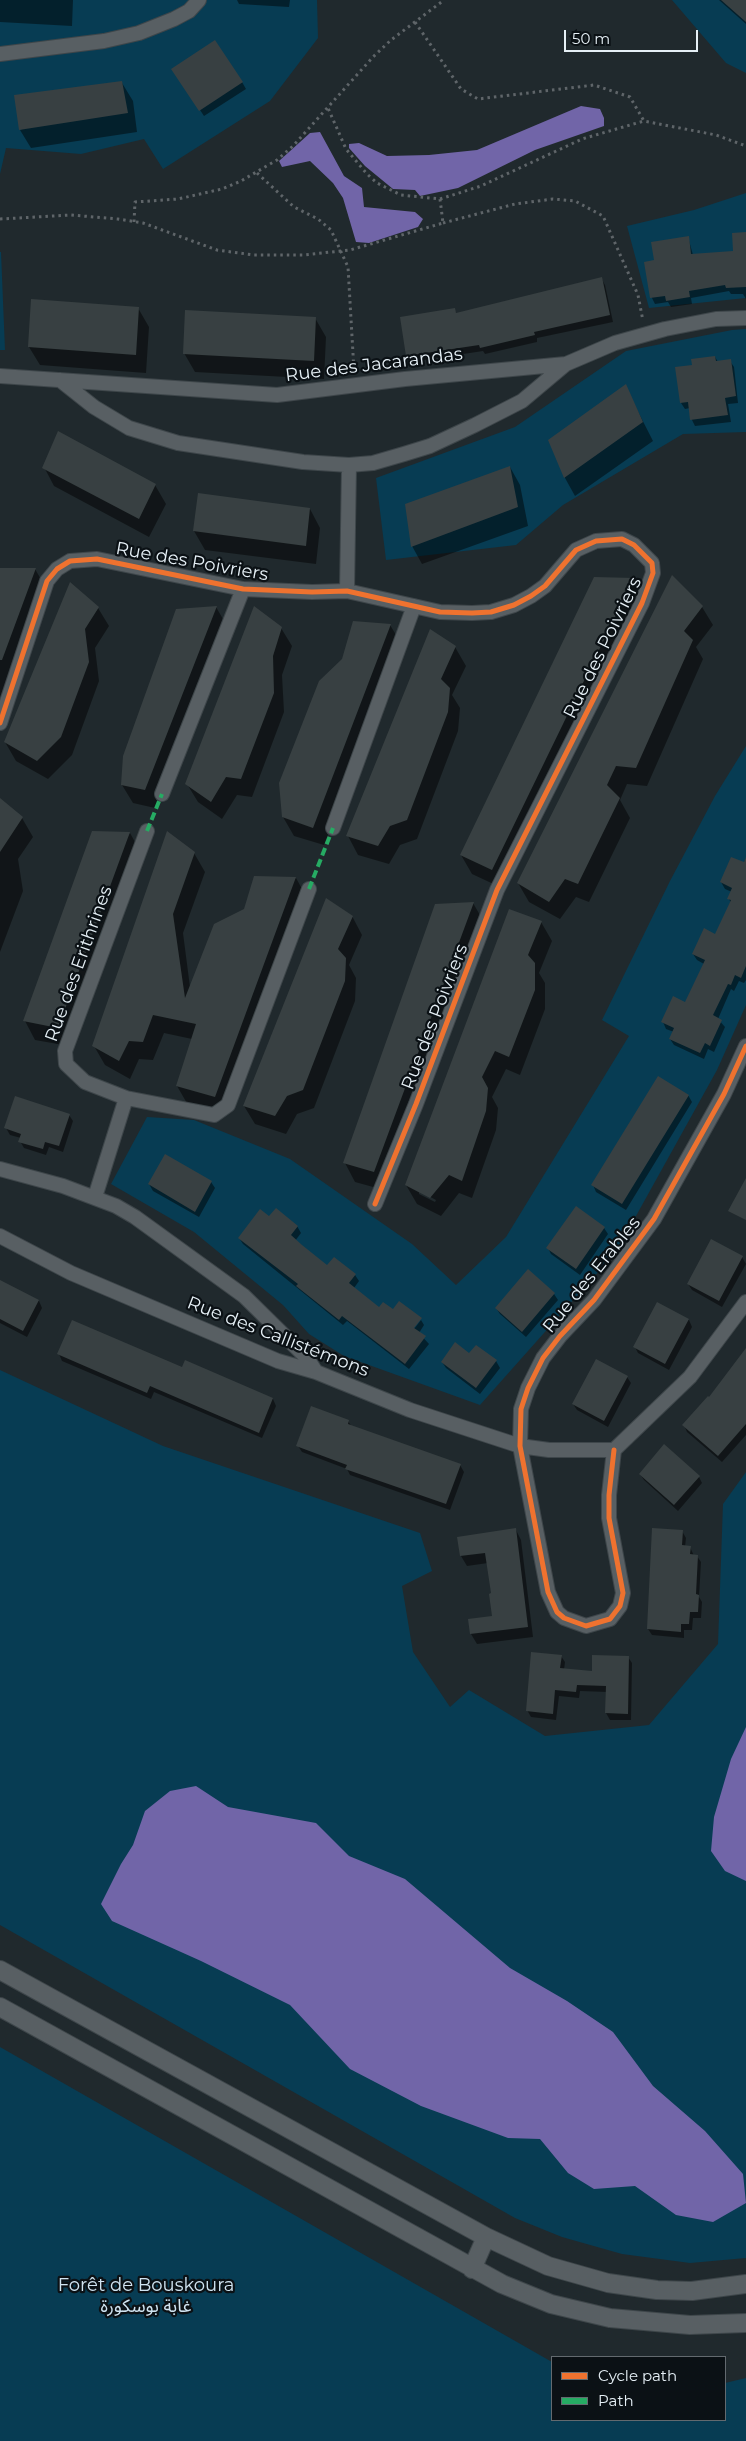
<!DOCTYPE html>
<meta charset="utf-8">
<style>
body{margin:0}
#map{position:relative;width:746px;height:2441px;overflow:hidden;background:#20292d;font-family:Montserrat,sans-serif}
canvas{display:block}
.legend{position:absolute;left:551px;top:2356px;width:175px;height:65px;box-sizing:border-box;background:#0b1115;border:1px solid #636a6f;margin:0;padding:6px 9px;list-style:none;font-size:15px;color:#e6f0f6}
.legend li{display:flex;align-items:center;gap:10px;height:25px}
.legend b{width:25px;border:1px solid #636a6f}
.scale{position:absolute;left:564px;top:30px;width:134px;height:22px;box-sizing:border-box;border:2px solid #e6f0f6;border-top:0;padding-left:6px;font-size:15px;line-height:18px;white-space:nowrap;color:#e6f0f6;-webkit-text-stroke:4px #0b1115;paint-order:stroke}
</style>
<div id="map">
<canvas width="746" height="2441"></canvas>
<ul class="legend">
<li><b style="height:6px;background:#ef722f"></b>Cycle path</li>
<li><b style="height:6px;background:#26ab63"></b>Path</li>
</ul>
<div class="scale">50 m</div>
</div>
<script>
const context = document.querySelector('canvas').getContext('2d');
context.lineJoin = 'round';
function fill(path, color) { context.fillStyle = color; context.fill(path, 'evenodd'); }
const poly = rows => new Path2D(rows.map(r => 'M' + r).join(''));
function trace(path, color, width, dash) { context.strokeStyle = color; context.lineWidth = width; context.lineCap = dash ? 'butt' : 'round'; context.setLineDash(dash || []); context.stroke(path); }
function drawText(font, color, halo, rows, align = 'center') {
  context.font = font + ' Montserrat,"Noto Sans Arabic",sans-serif'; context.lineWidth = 4.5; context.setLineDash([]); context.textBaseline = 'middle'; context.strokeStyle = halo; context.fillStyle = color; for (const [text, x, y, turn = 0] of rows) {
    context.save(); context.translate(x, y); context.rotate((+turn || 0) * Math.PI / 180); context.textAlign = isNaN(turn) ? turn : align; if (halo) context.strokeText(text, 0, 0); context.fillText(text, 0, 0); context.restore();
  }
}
const green = poly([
 [0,0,317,0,318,38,270,101,163,169,144,139,81,154,6,148,0,174],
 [672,0,746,0,746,73,726,63],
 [746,193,746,298,649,308,627,226,694,210],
 [0,252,1,252,5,350,0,350],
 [746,329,746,432,683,434,563,505,516,545,386,560,376,478,515,427,626,351,732,330],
 [746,746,746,1005,717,1070,616,1252,480,1405,344,1356,309,1334,283,1305,194,1232,111,1184,147,1117,194,1120,290,1159,412,1244,456,1285,506,1237,629,1036,602,1020,670,881,715,796],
 [0,1370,163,1446,420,1533,432,1571,402,1586,413,1652,450,1707,469,1690,545,1736,649,1725,718,1644,723,1504,746,1472,746,2258,690,2263,622,2254,562,2237,515,2218,0,1925],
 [0,2047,552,2362,552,2420,725,2420,725,2383,746,2378,746,2441,0,2441]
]);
const water = poly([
 [581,106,600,109,604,118,604,126,535,150,458,188,420,196,415,190,393,189,365,166,349,148,349,144,359,143,387,156,429,155,477,150],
 [320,132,344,176,362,188,364,207,415,212,423,219,418,227,369,243,356,242,343,198,333,183,310,161,282,167,279,161,310,133],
 [746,1727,746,1881,725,1871,711,1851,714,1817,731,1759],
 [196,1786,228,1807,316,1823,349,1856,405,1879,510,1968,567,2001,613,2032,653,2086,705,2131,743,2174,746,2203,713,2222,676,2215,635,2186,594,2189,568,2173,540,2139,508,2138,421,2106,350,2069,290,2005,201,1961,112,1921,101,1904,121,1864,133,1845,145,1811,170,1791]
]);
const shadow = poly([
 [0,0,73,0,72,26,0,22],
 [237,0,290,0,289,7,239,4],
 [719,0,746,0,746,24],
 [177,75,242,82,246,89,204,116],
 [122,83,133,101,137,132,31,148,20,130],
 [746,233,746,299,743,294,731,294,729,291,691,298,692,304,671,307,668,302,655,304,652,298,646,263,656,261,688,237,693,255,735,252],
 [601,278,605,285,613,322,537,338,537,342,485,354,483,351,411,362,407,355,454,310,457,314],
 [138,308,149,327,146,373,40,365,29,347],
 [315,318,326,337,324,379,195,372,184,353],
 [715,357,718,362,730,361,734,367,738,403,728,404,731,422,695,426,692,420,690,408,685,409,681,403],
 [625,386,653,441,575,496,565,478,550,441],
 [44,467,155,485,166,504,149,537,54,486],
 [510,467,520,485,528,526,422,564,412,546],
 [310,509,320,528,316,564,205,550,194,531],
 [0,569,35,569,46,588,0,710],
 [672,577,702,607,713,625,696,647,703,659,647,786,627,784,620,800,630,818,589,902,576,897,560,919,529,902,518,883],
 [633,579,644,597,502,888,472,874,461,855],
 [216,607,227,626,155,808,133,803,122,785],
 [98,608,109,626,95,648,99,681,72,755,48,779,16,761,5,742],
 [390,625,401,643,324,845,294,836,283,817,343,660],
 [281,628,292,646,282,675,284,712,252,797,237,795,222,819,198,802,187,784],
 [455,647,466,666,452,695,460,708,458,731,417,839,400,845,389,864,358,855,348,836],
 [0,799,22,818,33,837,18,859,23,891,0,952],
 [130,833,140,851,69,1046,35,1040,25,1021],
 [194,853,205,872,183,933,190,987,245,910,296,878,306,896,226,1115,188,1105,177,1086,192,1039,164,1033,153,1060,139,1059,130,1079,105,1065,94,1046],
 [746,858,746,980,744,983,739,981,734,991,731,989,718,1019,725,1027,714,1052,708,1049,704,1059,674,1045,670,1039,674,1032,666,1029,663,1022,685,1004,704,964,697,960,693,954,716,935,731,903,729,899,732,892,725,889,721,882,743,864],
 [473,903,484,922,384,1190,355,1182,345,1163],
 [352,916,362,935,349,965,356,978,355,1001,314,1108,297,1114,286,1134,255,1124,244,1106],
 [541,922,552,941,539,973,545,983,545,1009,520,1075,506,1069,492,1097,498,1108,496,1130,472,1198,459,1193,441,1216,417,1204,406,1185],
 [419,1191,436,1200,435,1202,419,1194],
 [688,1095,692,1102,626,1210,596,1192,593,1185],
 [69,1115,73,1121,63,1152,49,1147,46,1155,24,1148,20,1141,21,1138,10,1135,6,1128],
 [211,1182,215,1188,199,1217,153,1191,149,1184],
 [270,1218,297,1226,301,1233,295,1241,328,1267,355,1275,359,1281,354,1288,379,1309,393,1311,411,1333,421,1320,424,1325,419,1333,429,1344,409,1369,347,1321,343,1325,243,1244,239,1238],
 [604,1228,608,1234,580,1275,551,1254,548,1248],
 [742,1257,746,1264,722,1307,692,1290,688,1284],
 [528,1271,554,1294,558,1300,526,1337,500,1314,496,1308],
 [0,1281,39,1301,42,1308,27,1337,0,1323],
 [658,1304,689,1320,692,1327,669,1370,638,1353,635,1347],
 [59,1354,183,1369,273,1399,276,1406,262,1438,154,1392,151,1399,62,1361],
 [746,1354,746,1435,722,1462,687,1432,684,1425,709,1399],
 [469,1355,496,1361,500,1368,480,1394,446,1368,442,1362],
 [627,1377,631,1383,608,1427,577,1410,573,1404],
 [348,1421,352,1427,460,1465,464,1472,450,1510,350,1475,347,1469,302,1452,298,1446],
 [640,1474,699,1477,702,1483,678,1511,644,1480],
 [516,1530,521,1540,533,1637,477,1644,471,1634,469,1620,494,1617,488,1563,467,1566,461,1556,459,1538],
 [682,1531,686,1538,685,1547,690,1547,694,1556,697,1556,701,1562,699,1597,702,1602,701,1618,693,1618,692,1630,684,1630,684,1638,652,1635,648,1629],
 [561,1656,565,1662,564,1670,593,1672,628,1657,632,1663,631,1720,610,1720,606,1713,607,1692,580,1691,579,1698,559,1696,556,1720,531,1717,527,1710]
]);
const building = poly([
 [721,0,746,0,746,22],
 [215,40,243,82,199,111,171,69],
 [122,81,128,113,19,130,14,95],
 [746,232,746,287,726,288,725,285,689,291,690,297,666,301,665,296,650,298,644,262,654,260,651,242,689,236,691,254,733,251,732,233],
 [602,277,610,315,534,332,535,335,480,348,479,345,406,356,400,317,455,308,456,313],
 [31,299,139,307,136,355,28,347],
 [185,310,316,317,314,361,183,354],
 [715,356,716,361,731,359,736,396,725,398,728,415,690,420,688,402,680,403,675,367,692,365,691,359],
 [626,384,643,422,564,478,548,440],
 [58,431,156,484,139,519,42,468],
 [510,466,518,507,411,547,405,504],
 [198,493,310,508,306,546,193,531],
 [0,568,36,568,2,660,0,660],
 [672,575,703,606,684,631,693,640,636,768,616,766,607,785,620,798,578,884,565,879,549,902,517,883],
 [594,577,634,578,492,870,460,855],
 [70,582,99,607,85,629,89,662,61,737,37,761,4,742],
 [217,606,145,790,121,785,123,756,176,609],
 [254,606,282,627,273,656,274,693,241,779,226,777,211,802,185,784],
 [353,621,391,624,313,828,282,817,279,783,319,681,342,659],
 [430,629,456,646,441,679,450,688,448,712,407,820,390,826,378,846,346,836],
 [0,798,23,817,0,852],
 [92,831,130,832,58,1028,23,1021],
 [167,831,195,852,173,914,185,998,214,924,244,909,254,876,296,877,215,1097,176,1086,196,1024,153,1015,143,1042,129,1041,119,1061,92,1046],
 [731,857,744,862,746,857,746,966,741,978,735,975,731,985,728,984,713,1015,722,1020,710,1046,705,1043,700,1053,669,1039,674,1028,661,1022,673,996,685,1002,705,960,692,954,704,928,715,934,731,900,727,899,732,888,720,882],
 [326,898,353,916,338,949,346,958,345,981,303,1090,287,1096,275,1116,243,1106],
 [474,902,374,1172,343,1163,435,904],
 [509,909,542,921,528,955,535,963,535,990,509,1057,495,1051,482,1077,488,1088,486,1111,462,1181,449,1175,430,1198,405,1185],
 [658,1076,689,1095,622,1204,591,1185],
 [15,1096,70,1114,59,1146,45,1142,43,1149,18,1142,21,1134,4,1128],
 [165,1154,212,1181,195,1212,148,1184],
 [746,1178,746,1220,728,1211],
 [576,1206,605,1227,576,1269,546,1248],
 [276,1208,298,1226,291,1235,302,1245,327,1265,334,1257,356,1274,349,1283,379,1307,383,1302,393,1309,399,1301,422,1318,414,1328,426,1336,405,1364,342,1316,339,1320,296,1286,298,1284,238,1238,260,1209,269,1216],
 [711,1239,743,1256,719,1301,687,1284],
 [528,1269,555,1293,522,1332,495,1308],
 [0,1280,39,1300,23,1331,0,1319],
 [657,1302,689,1319,665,1364,633,1347],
 [72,1320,182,1367,185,1360,273,1398,259,1433,150,1386,147,1393,57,1354],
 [455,1342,469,1353,476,1345,497,1360,476,1388,441,1362],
 [746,1348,746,1424,718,1456,682,1425,708,1396,709,1397],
 [596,1359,628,1376,604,1421,572,1404],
 [311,1406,349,1420,348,1424,461,1464,446,1504,345,1469,347,1465,296,1446],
 [664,1444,700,1476,674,1505,639,1474],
 [516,1528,528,1627,470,1634,468,1619,492,1616,489,1594,491,1593,485,1553,460,1556,457,1537],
 [652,1528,683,1530,682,1545,691,1546,690,1554,698,1555,696,1594,699,1595,698,1612,690,1612,689,1624,681,1624,681,1632,647,1629],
 [531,1652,562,1655,560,1668,592,1671,592,1655,629,1656,628,1714,605,1713,606,1686,577,1685,576,1692,555,1690,553,1714,526,1711]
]);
const path = poly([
 [415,22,461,89,478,99,594,85,630,97,644,121,716,135,746,146],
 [257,173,294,207,318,219,331,230,348,267,354,371],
 [440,199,481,186,582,139,644,121],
 [0,219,71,215,118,219,143,223,217,250,254,255,303,255,350,250,443,223,440,199,401,195,377,183,367,174,346,149,328,108],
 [134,222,135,202,178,199,222,189,241,181,277,160,293,146,373,57,391,40,444,0],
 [443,223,515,204,553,199,575,201,603,216,638,295,643,321]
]);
const minor = poly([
 [0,54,104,41,139,33,174,19,189,11,199,0],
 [0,376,277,395,405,379,566,364,615,343,665,329,716,319,746,318],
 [60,380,94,407,129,428,178,443,303,462,349,465,373,463,404,454,430,446,475,425,522,401,566,364],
 [347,591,349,465],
 [0,723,47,581,57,569,70,561,97,559,243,589,312,592,347,591,440,612,472,613,491,612,514,605,531,596,545,586,576,550,596,541,622,539,634,545,652,563,653,573,642,603,497,890,416,1104,375,1204],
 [162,794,243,589],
 [333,828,414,606],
 [147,831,65,1051,66,1064,85,1082,126,1098,214,1115,228,1105,309,889],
 [0,1169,63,1186,116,1206,135,1217,244,1296,307,1358,316,1372],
 [95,1197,126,1098],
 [0,1236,71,1273,278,1361,316,1372,410,1410,520,1446,549,1450,614,1450,690,1377,746,1302],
 [614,1450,609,1495,609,1518,623,1593,620,1606,610,1619,586,1626,564,1618,557,1612,548,1592,520,1446,521,1409,528,1388,543,1358,560,1336,594,1300,654,1219,724,1094,746,1046]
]);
const tertiary = poly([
 [0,1970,486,2237,548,2266,608,2283,657,2290,692,2291,746,2284],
 [0,2007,502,2284,551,2304,610,2318,690,2325,746,2323],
 [472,2269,486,2237]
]);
const quiet = poly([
 [147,831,162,794],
 [309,889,333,828]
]);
const cycleway = poly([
 [0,723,47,581,57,569,70,561,97,559,243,589,312,592,347,591,440,612,472,613,491,612,514,605,531,596,545,586,576,550,596,541,622,539,634,545,652,563,653,573,642,603,497,890,416,1104,375,1204],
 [614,1450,609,1495,609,1518,623,1593,620,1606,610,1619,586,1626,564,1618,557,1612,548,1592,520,1446,521,1409,528,1388,543,1358,560,1336,594,1300,654,1219,724,1094,746,1046]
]);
const streetNames = [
 ["Rue des Jacarandas",374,365,-7],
 ["Rue des Poivriers",192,562,10],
 ["Rue des Poivriers",603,648,-64],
 ["Rue des Erithrines",79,964,-70],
 ["Rue des Poivriers",435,1017,-69],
 ["Rue des Erables",592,1275,-51],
 ["Rue des Callistémons",278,1337,21]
];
const parkNames = [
 ["Forêt de Bouskoura",146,2286],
 ["غابة بوسكورة",146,2307]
];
fill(green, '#073c53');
fill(water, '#7165a8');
fill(shadow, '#0007');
fill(building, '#384042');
trace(minor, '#3e464a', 16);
trace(tertiary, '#3e464a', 20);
trace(path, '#5f6569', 3, [2.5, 4]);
trace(minor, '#585f63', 14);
trace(tertiary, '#585f63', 18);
trace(quiet, '#26ab63', 4, [8, 4]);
trace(cycleway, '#ef722f', 5);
drawText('18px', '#e6f0f6', '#0b1115', streetNames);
drawText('18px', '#d0e4f1', '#0b1115', parkNames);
</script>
